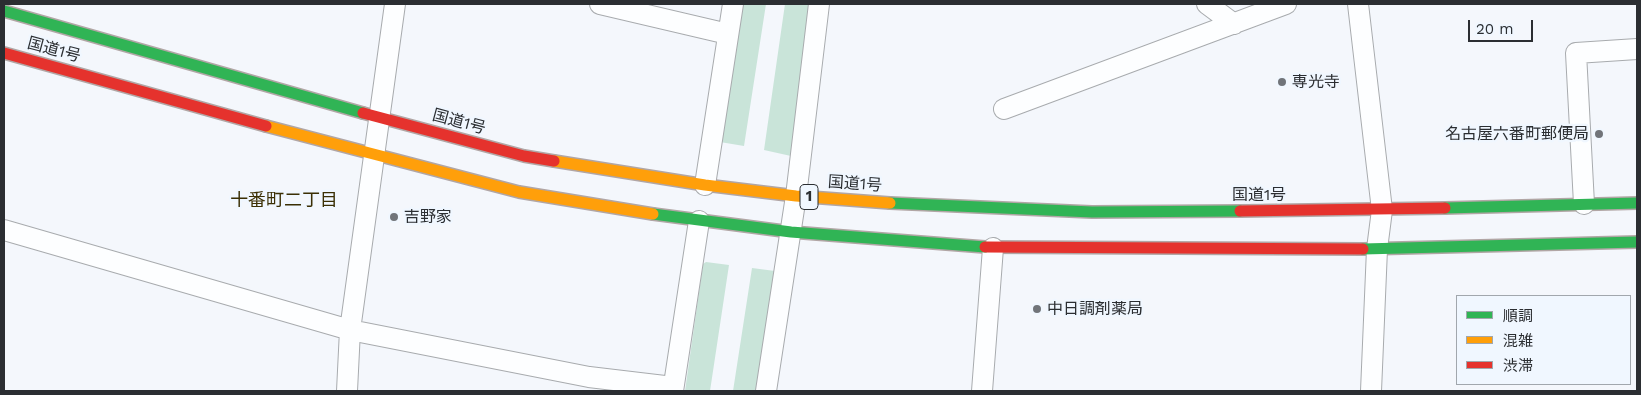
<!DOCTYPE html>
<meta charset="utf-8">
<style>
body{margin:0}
#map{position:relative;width:1641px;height:395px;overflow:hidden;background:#f4f7fc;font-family:"Work Sans","Noto Sans JP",sans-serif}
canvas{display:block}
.frame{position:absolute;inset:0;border:5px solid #2b2e32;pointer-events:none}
.legend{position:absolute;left:1456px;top:295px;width:175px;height:90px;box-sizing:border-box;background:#f0f7ff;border:1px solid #a1a7ad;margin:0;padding:6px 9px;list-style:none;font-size:15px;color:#2b2e32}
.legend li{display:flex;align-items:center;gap:10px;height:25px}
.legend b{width:25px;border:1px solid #a1a7ad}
.scale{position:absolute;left:1468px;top:20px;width:65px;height:22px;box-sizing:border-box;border:2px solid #2b2e32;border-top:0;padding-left:6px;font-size:15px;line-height:18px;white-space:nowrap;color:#2b2e32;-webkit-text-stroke:4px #f0f7ff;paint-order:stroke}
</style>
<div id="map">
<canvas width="1641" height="395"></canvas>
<div class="frame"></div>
<ul class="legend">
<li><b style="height:6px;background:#30b455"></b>順調</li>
<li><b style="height:6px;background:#ff9f0a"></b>混雑</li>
<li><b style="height:6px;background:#e5322d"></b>渋滞</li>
</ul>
<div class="scale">20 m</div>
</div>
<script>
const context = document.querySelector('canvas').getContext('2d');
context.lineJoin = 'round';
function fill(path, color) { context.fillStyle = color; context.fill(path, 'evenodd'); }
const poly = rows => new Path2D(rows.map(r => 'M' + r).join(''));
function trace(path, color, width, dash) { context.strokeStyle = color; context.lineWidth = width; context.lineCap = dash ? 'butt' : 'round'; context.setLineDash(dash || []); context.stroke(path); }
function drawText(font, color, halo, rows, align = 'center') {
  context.font = font + ' "Work Sans","Noto Sans JP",sans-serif'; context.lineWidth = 4.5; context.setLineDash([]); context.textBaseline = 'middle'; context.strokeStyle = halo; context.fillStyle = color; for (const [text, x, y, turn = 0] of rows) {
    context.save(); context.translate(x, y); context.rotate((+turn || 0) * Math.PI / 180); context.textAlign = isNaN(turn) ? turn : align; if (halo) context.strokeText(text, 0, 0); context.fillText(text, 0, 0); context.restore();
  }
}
const green = poly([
 [742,4,766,4,744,146,720,142],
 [785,4,812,4,791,156,764,150],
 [706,262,729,265,710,391,685,391,703,264],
 [752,268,775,271,758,391,733,391]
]);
const street = poly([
 [600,4,728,34],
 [1207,4,1234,24],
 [1358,4,1382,210,1377,249,1371,391],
 [1004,109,1286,4],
 [705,185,733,4],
 [1584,204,1576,53,1637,49],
 [4,230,350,330,589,377,673,387],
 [347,391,350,330,395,4],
 [673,391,699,221],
 [766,391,796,196,819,4],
 [982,391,993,248]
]);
const fast = poly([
 [4,11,363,113],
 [890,203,1092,212,1240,211],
 [1445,208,1637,203],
 [653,214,791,232,985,247],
 [1363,249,1637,242]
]);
const slow = poly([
 [266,126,519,192,653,214],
 [554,161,705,185,796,196,890,203]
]);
const jam = poly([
 [4,53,266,126],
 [363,113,524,156,554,161],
 [1240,211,1445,208],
 [985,247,1363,249]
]);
const markers = [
 [1282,82,5,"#717479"],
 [1599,134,5,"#717479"],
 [394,217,5,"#717479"],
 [1037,309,5,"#717479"]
];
const shields = [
 [809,197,18]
];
const shieldNames = [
 ["1",809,197]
];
const streetNames = [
 ["国道1号",54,50,15],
 ["国道1号",459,122,15],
 ["国道1号",855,184,4],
 ["国道1号",1259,195]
];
const poiNames = [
 ["専光寺",1292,82],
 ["名古屋六番町郵便局",1589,134,"right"],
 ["吉野家",404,217],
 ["中日調剤薬局",1047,309]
];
const neighbourhoodNames = [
 ["十番町二丁目",284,201]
];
fill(green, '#c9e4d9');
trace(street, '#a8abae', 22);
trace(fast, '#b1a6a5', 14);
trace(slow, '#b1a6a5', 14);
trace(jam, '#b1a6a5', 14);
trace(street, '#fdfeff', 20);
trace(fast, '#30b455', 11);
trace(slow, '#ff9f0a', 11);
trace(jam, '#e5322d', 11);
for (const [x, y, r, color] of markers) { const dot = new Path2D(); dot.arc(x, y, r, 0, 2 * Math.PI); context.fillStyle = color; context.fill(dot); trace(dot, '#f0f7ff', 2); }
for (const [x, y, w] of shields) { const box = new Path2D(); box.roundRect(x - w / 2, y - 12.5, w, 25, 4); context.fillStyle = '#f0f7ff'; context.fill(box); trace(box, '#2b2e32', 1); }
drawText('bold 15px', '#2b2e32', null, shieldNames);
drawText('16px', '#2b2e32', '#f0f7ff', streetNames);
drawText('16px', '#2b2e32', '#f0f7ff', poiNames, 'left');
drawText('18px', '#3b2f04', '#f0f7ff', neighbourhoodNames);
</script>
